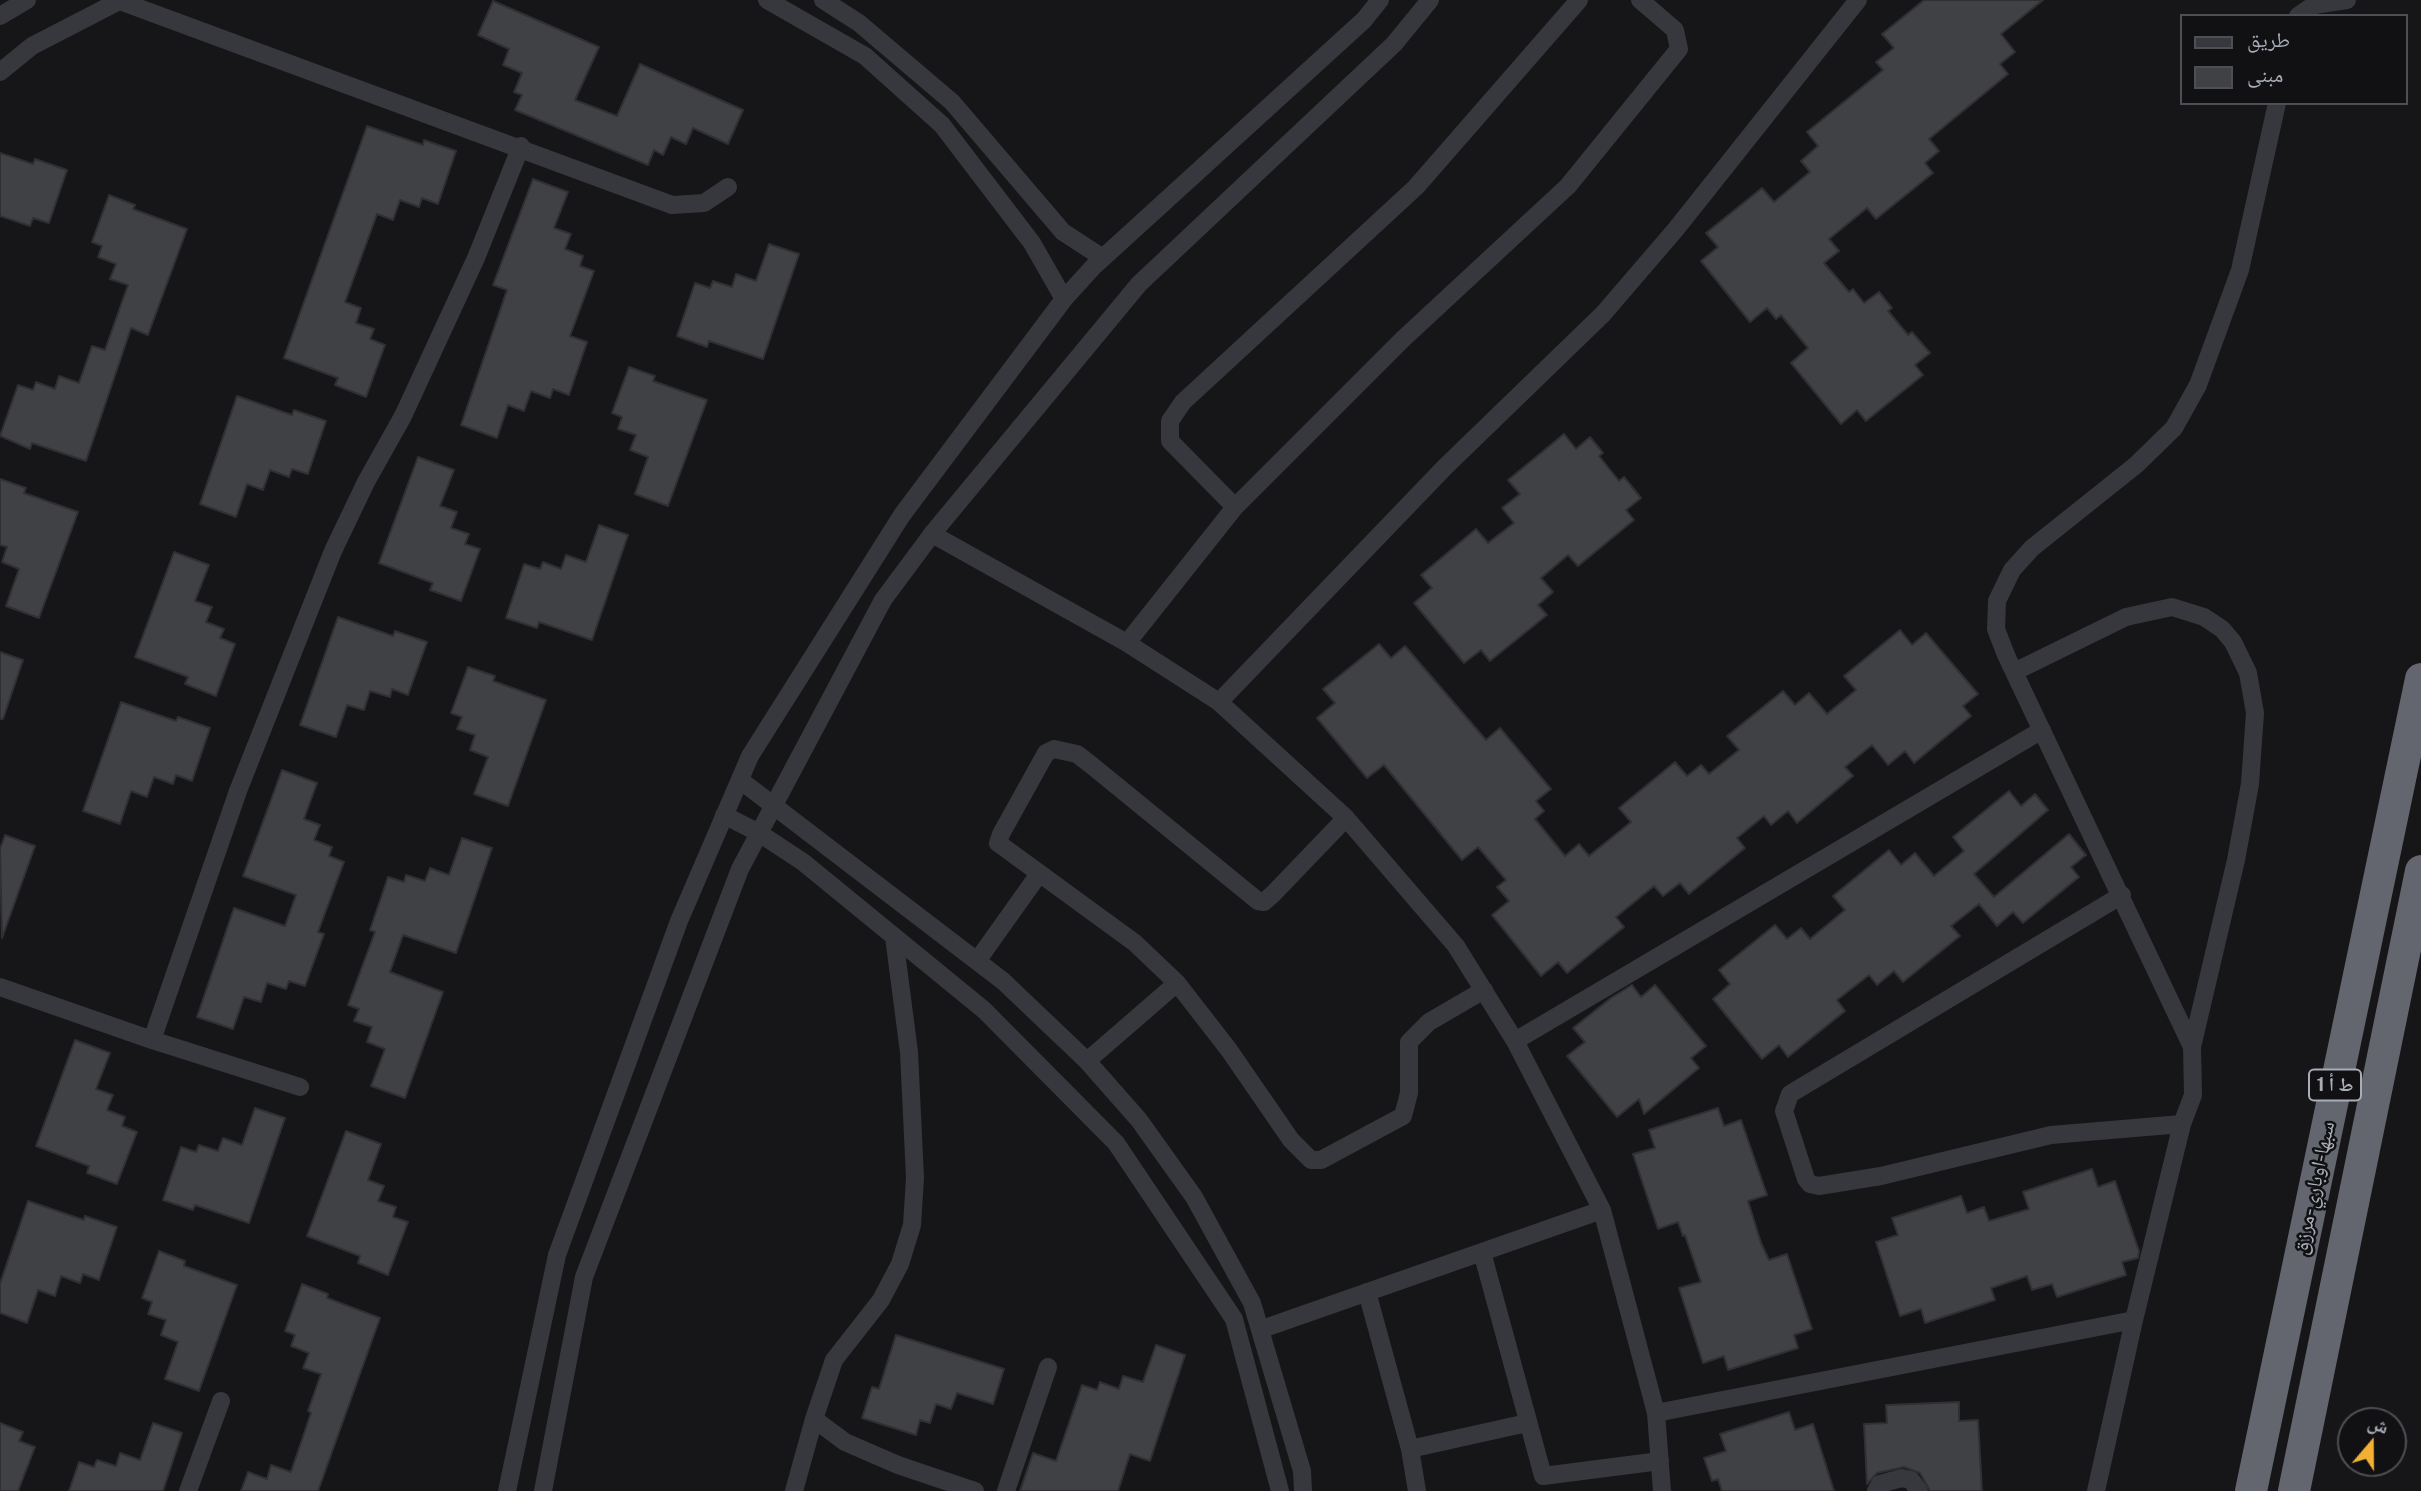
<!DOCTYPE html>
<meta charset="utf-8">
<style>
body{margin:0}
#map{position:relative;width:2421px;height:1491px;overflow:hidden;background:#161618;font-family:"Public Sans","Noto Naskh Arabic",sans-serif}
canvas{display:block}
.legend{position:absolute;left:2180px;top:14px;width:228px;height:91px;box-sizing:border-box;background:#111113;border:2px solid #4d4f55;margin:0;padding:9px 12px;list-style:none;font-size:21px;color:#a8adb8}
.legend li{display:flex;align-items:center;gap:14px;height:35px}
.legend b{width:35px;border:2px solid #4d4f55}
.north{position:absolute;left:2337px;top:1407px;width:70px;height:70px;box-sizing:border-box;background:#111113;border:2px solid #4d4f55;border-radius:50%;rotate:20deg;font-size:19px;font-weight:700;line-height:28px;text-align:center;color:#a8adb8}
.north::after{content:'';display:block;margin:auto;width:24px;height:32px;background:#f2b134;clip-path:polygon(50% 0,100% 100%,50% 72%,0 100%)}
</style>
<div id="map">
<canvas width="2421" height="1491"></canvas>
<ul class="legend">
<li><b style="height:9px;background:#37383d"></b>طريق</li>
<li><b style="height:19px;background:#404145"></b>مبنى</li>
</ul>
<div class="north">ش</div>
</div>
<script>
const context = document.querySelector('canvas').getContext('2d');
context.lineJoin = 'round';
function fill(path, color) { context.fillStyle = color; context.fill(path, 'evenodd'); }
const poly = rows => new Path2D(rows.map(r => 'M' + r).join(''));
function trace(path, color, width, dash) { context.strokeStyle = color; context.lineWidth = width; context.lineCap = dash ? 'butt' : 'round'; context.setLineDash(dash || []); context.stroke(path); }
function drawText(font, color, halo, rows, align = 'center') {
  context.font = font + ' "Public Sans","Noto Naskh Arabic",sans-serif'; context.lineWidth = 5; context.setLineDash([]); context.textBaseline = 'middle'; context.strokeStyle = halo; context.fillStyle = color; for (const [text, x, y, turn = 0] of rows) {
    context.save(); context.translate(x, y); context.rotate((+turn || 0) * Math.PI / 180); context.textAlign = isNaN(turn) ? turn : align; if (halo) context.strokeText(text, 0, 0); context.fillText(text, 0, 0); context.restore();
  }
}
const building = poly([
 [1924,0,2043,0,2001,34,2015,52,2000,64,2008,74,1929,139,1939,151,1925,163,1933,173,1876,219,1867,208,1829,239,1839,251,1824,263,1849,292,1853,289,1864,303,1879,292,1892,308,1888,311,1908,335,1912,332,1930,353,1915,365,1923,375,1866,421,1857,410,1841,424,1791,363,1808,348,1781,315,1776,319,1767,308,1750,322,1701,261,1718,247,1706,233,1762,188,1774,202,1810,172,1801,161,1818,146,1807,132,1883,70,1876,62,1894,48,1882,34,1924,0],
 [493,1,599,47,575,100,617,116,640,64,743,110,728,144,693,128,686,144,671,137,663,155,654,150,648,165,515,110,522,95,514,92,522,73,503,65,509,49,478,35,493,1],
 [367,126,423,145,424,140,456,151,438,204,422,198,419,207,400,200,393,220,377,214,345,302,361,308,356,323,374,329,370,339,385,345,366,397,335,385,338,378,284,358,367,126],
 [0,153,33,164,35,159,67,170,49,223,33,218,30,226,0,216,0,153],
 [533,179,568,192,554,228,571,234,565,249,583,256,580,266,594,271,570,336,587,342,569,395,553,389,550,398,531,391,524,411,508,405,497,438,461,425,507,290,493,285,533,179],
 [109,195,135,205,133,209,187,229,148,335,131,328,86,461,32,443,30,449,0,436,18,385,33,390,36,382,55,389,59,376,79,383,92,346,105,350,128,285,110,279,116,264,98,257,102,246,92,242,109,195],
 [769,244,799,254,763,359,709,341,707,347,677,336,695,283,710,288,713,281,732,287,736,274,756,281,769,244],
 [629,367,655,376,653,381,707,400,668,506,635,494,648,457,630,450,636,435,618,429,622,417,612,413,629,367],
 [237,396,292,415,294,410,326,421,308,474,292,469,289,477,270,470,263,490,247,484,236,517,200,504,237,396],
 [1564,434,1576,449,1590,437,1603,453,1599,456,1619,481,1624,477,1641,498,1626,510,1634,520,1578,566,1568,555,1541,578,1553,592,1538,605,1547,615,1490,661,1481,650,1464,663,1414,603,1432,588,1421,575,1476,529,1488,543,1514,523,1502,508,1520,494,1508,480,1564,434],
 [418,457,454,470,440,506,457,512,451,528,469,534,465,544,480,549,461,601,430,590,433,583,379,563,418,457],
 [0,479,26,488,24,493,78,512,39,618,6,606,19,569,2,562,7,547,0,545,0,479],
 [599,525,628,535,592,640,539,622,537,628,506,618,524,564,540,569,543,562,561,569,566,555,586,562,599,525],
 [174,552,209,565,195,601,212,607,206,622,224,629,220,638,235,644,216,696,185,684,188,677,135,657,174,552],
 [338,617,393,636,395,631,427,642,408,695,392,689,390,697,370,691,364,710,347,705,336,737,300,725,338,617],
 [1900,630,1912,645,1926,633,1978,694,1963,706,1971,716,1914,763,1905,751,1888,765,1872,745,1845,767,1853,776,1797,823,1788,811,1771,825,1764,816,1737,838,1745,848,1689,894,1680,883,1663,896,1654,886,1616,917,1624,927,1567,973,1558,962,1541,976,1492,915,1509,901,1497,887,1506,880,1478,847,1462,860,1384,765,1367,778,1317,718,1335,703,1323,689,1379,644,1391,658,1405,646,1486,740,1500,728,1551,789,1536,801,1544,811,1535,819,1565,856,1579,844,1589,856,1631,822,1619,808,1675,762,1687,776,1701,765,1709,774,1739,750,1727,736,1783,691,1795,705,1809,693,1827,714,1856,690,1844,676,1900,630],
 [0,652,23,660,3,719,0,719,0,652],
 [468,667,495,676,493,681,546,700,508,806,474,794,488,757,470,750,475,735,457,729,462,717,451,713,468,667],
 [121,702,176,721,178,717,210,728,192,781,176,775,173,784,154,777,147,797,131,791,120,824,83,811,121,702],
 [282,770,317,783,304,819,320,825,314,840,332,847,329,856,344,862,318,932,324,934,305,986,289,981,286,989,267,983,261,1002,244,997,233,1029,197,1017,234,908,285,926,296,895,243,876,282,770],
 [2009,791,2021,806,2035,794,2048,810,1974,874,1994,897,2069,834,2086,855,2071,867,2079,877,2023,923,2013,912,1997,926,1979,904,1951,926,1960,936,1903,982,1894,971,1877,985,1869,975,1837,1000,1845,1011,1788,1057,1779,1045,1762,1059,1713,999,1730,984,1719,970,1775,925,1787,939,1801,928,1810,939,1845,910,1833,896,1889,850,1901,865,1915,853,1934,876,1964,851,1953,837,2009,791],
 [5,835,35,846,2,938,0,849,5,835],
 [462,838,492,848,456,953,403,935,390,972,443,992,405,1098,371,1086,385,1049,367,1042,372,1027,354,1021,359,1009,348,1005,375,932,370,930,388,877,404,882,406,875,425,881,430,868,449,875,462,838],
 [1632,985,1641,997,1655,985,1706,1046,1691,1058,1699,1068,1644,1114,1639,1099,1617,1117,1567,1056,1585,1042,1573,1028,1611,998,1632,985],
 [75,1040,110,1053,96,1089,113,1095,107,1110,125,1117,122,1126,137,1132,117,1184,87,1173,89,1166,36,1146,75,1040],
 [255,1108,285,1118,249,1223,195,1205,193,1210,163,1200,181,1147,196,1152,199,1145,218,1151,223,1138,242,1145,255,1108],
 [1718,1108,1724,1126,1741,1120,1767,1195,1748,1201,1761,1243,1769,1260,1787,1254,1812,1329,1794,1335,1798,1348,1728,1370,1724,1356,1703,1363,1679,1288,1701,1282,1685,1235,1683,1236,1678,1222,1658,1229,1633,1154,1655,1148,1649,1130,1718,1108],
 [346,1131,381,1144,368,1180,384,1186,378,1201,396,1207,393,1217,408,1222,388,1275,358,1263,360,1256,307,1236,346,1131],
 [2092,1169,2098,1187,2115,1181,2139,1251,2138,1258,2122,1262,2126,1275,2057,1297,2052,1284,2032,1290,2027,1276,1991,1288,1995,1300,1925,1323,1921,1309,1900,1316,1876,1242,1898,1235,1892,1218,1961,1196,1967,1213,1984,1207,1989,1221,2029,1209,2023,1192,2092,1169],
 [28,1201,84,1220,85,1216,117,1227,99,1280,83,1274,80,1283,61,1276,55,1296,38,1290,27,1323,0,1313,0,1284,28,1201],
 [159,1251,185,1261,184,1266,237,1285,199,1391,165,1379,178,1342,161,1335,166,1320,148,1314,152,1302,142,1298,159,1251],
 [302,1284,328,1294,327,1298,380,1318,318,1491,241,1491,248,1472,267,1479,271,1465,291,1472,311,1413,308,1411,321,1374,303,1368,309,1353,291,1346,295,1335,285,1331,302,1284],
 [896,1335,1004,1369,993,1404,957,1393,951,1409,936,1404,930,1423,920,1420,916,1435,862,1418,872,1387,879,1389,896,1335],
 [1156,1345,1185,1355,1150,1461,1130,1454,1118,1491,1020,1491,1033,1453,1056,1461,1082,1385,1097,1390,1100,1382,1119,1389,1123,1376,1143,1382,1156,1345],
 [1959,1402,1959,1421,1978,1420,1982,1491,1930,1491,1920,1473,1904,1467,1877,1473,1867,1484,1864,1424,1887,1423,1886,1405,1959,1402],
 [1789,1412,1795,1430,1813,1424,1834,1491,1722,1491,1718,1479,1712,1481,1704,1458,1726,1451,1720,1434,1789,1412],
 [0,1423,23,1432,19,1441,35,1447,18,1491,0,1491,0,1423],
 [153,1423,182,1433,163,1491,69,1491,79,1462,94,1467,97,1460,116,1466,120,1453,140,1460,153,1423]
]);
const street = poly([
 [767,0,865,56,942,125,1032,243,1064,299],
 [823,0,859,23,952,102,1063,232,1103,258],
 [120,1,672,205,704,203,728,187],
 [0,16,27,0],
 [2298,16,2314,5,2347,0],
 [0,72,32,46,121,0],
 [1235,507,1170,441,1170,421,1183,402,1416,187,1579,0],
 [932,534,1127,643,1219,702,1346,818,1456,946,1515,1041,1602,1210,1656,1413,1662,1491],
 [1127,643,1235,507,1403,339,1568,186,1679,49,1675,30,1640,0],
 [2016,671,2126,617,2172,607,2204,617,2222,629,2233,642,2248,673,2255,713,2250,784,2236,860,2192,1047,2193,1095,2182,1124,2134,1320,2096,1491],
 [1219,702,1445,467,1603,314,1676,229,1858,0],
 [740,780,1003,981,1087,1061,1139,1120,1194,1197,1252,1303,1302,1471,1303,1491],
 [724,815,759,833,803,862,984,1010,1116,1143,1234,1319,1280,1491],
 [1346,818,1273,894,1264,902,1258,901,1090,764,1077,754,1054,749,1046,753,1001,834,998,843,1135,943,1177,983,1229,1050,1291,1140,1311,1160,1321,1160,1403,1116,1409,1093,1409,1042,1429,1022,1484,990],
 [2122,895,1790,1094,1784,1111,1806,1179,1810,1184,1819,1186,1881,1176,2051,1135,2182,1124],
 [894,937,909,1052,915,1178,912,1225,900,1264,881,1300,834,1360,814,1419,845,1442,898,1465,975,1491],
 [977,961,1039,874],
 [0,987,152,1040,238,791,333,551,366,482,403,416,476,258,521,146],
 [152,1040,300,1087],
 [1515,1041,2042,730],
 [2192,1047,2006,655,1996,629,1997,601,2012,570,2032,548,2136,465,2174,428,2198,385,2240,270,2277,103],
 [1087,1061,1177,983],
 [1482,1252,1543,1476,1660,1461],
 [1367,1292,1410,1449,1417,1491],
 [1262,1329,1602,1210],
 [1656,1413,2134,1320],
 [1410,1449,1527,1423],
 [188,1491,221,1401],
 [507,1491,557,1255,679,921,750,756,902,515,1064,299,1094,266,1364,20,1380,0],
 [543,1491,584,1277,740,869,883,600,932,534,1139,284,1394,44,1430,0],
 [794,1491,814,1419],
 [1006,1491,1048,1367],
 [1876,1491,1880,1484,1902,1478,1911,1480,1919,1491]
]);
const highway = poly([
 [2251,1491,2421,679],
 [2294,1491,2421,871]
]);
const shields = [
 [2335,1085,52]
];
const shieldNames = [
 ["ط أ 1",2335,1085]
];
const streetNames = [
 ["سبها-اوباري-مرزق",2314,1188,-78]
];
fill(building, '#404145');
trace(building, '#303034', 2);
trace(street, '#37383d', 18);
trace(highway, '#63666e', 32);
for (const [x, y, w] of shields) { const box = new Path2D(); box.roundRect(x - w / 2, y - 15.5, w, 31, 5); context.fillStyle = '#111113'; context.fill(box); trace(box, '#a8adb8', 2); }
drawText('bold 19px', '#a8adb8', null, shieldNames);
drawText('21px', '#a8adb8', '#111113', streetNames);
</script>
